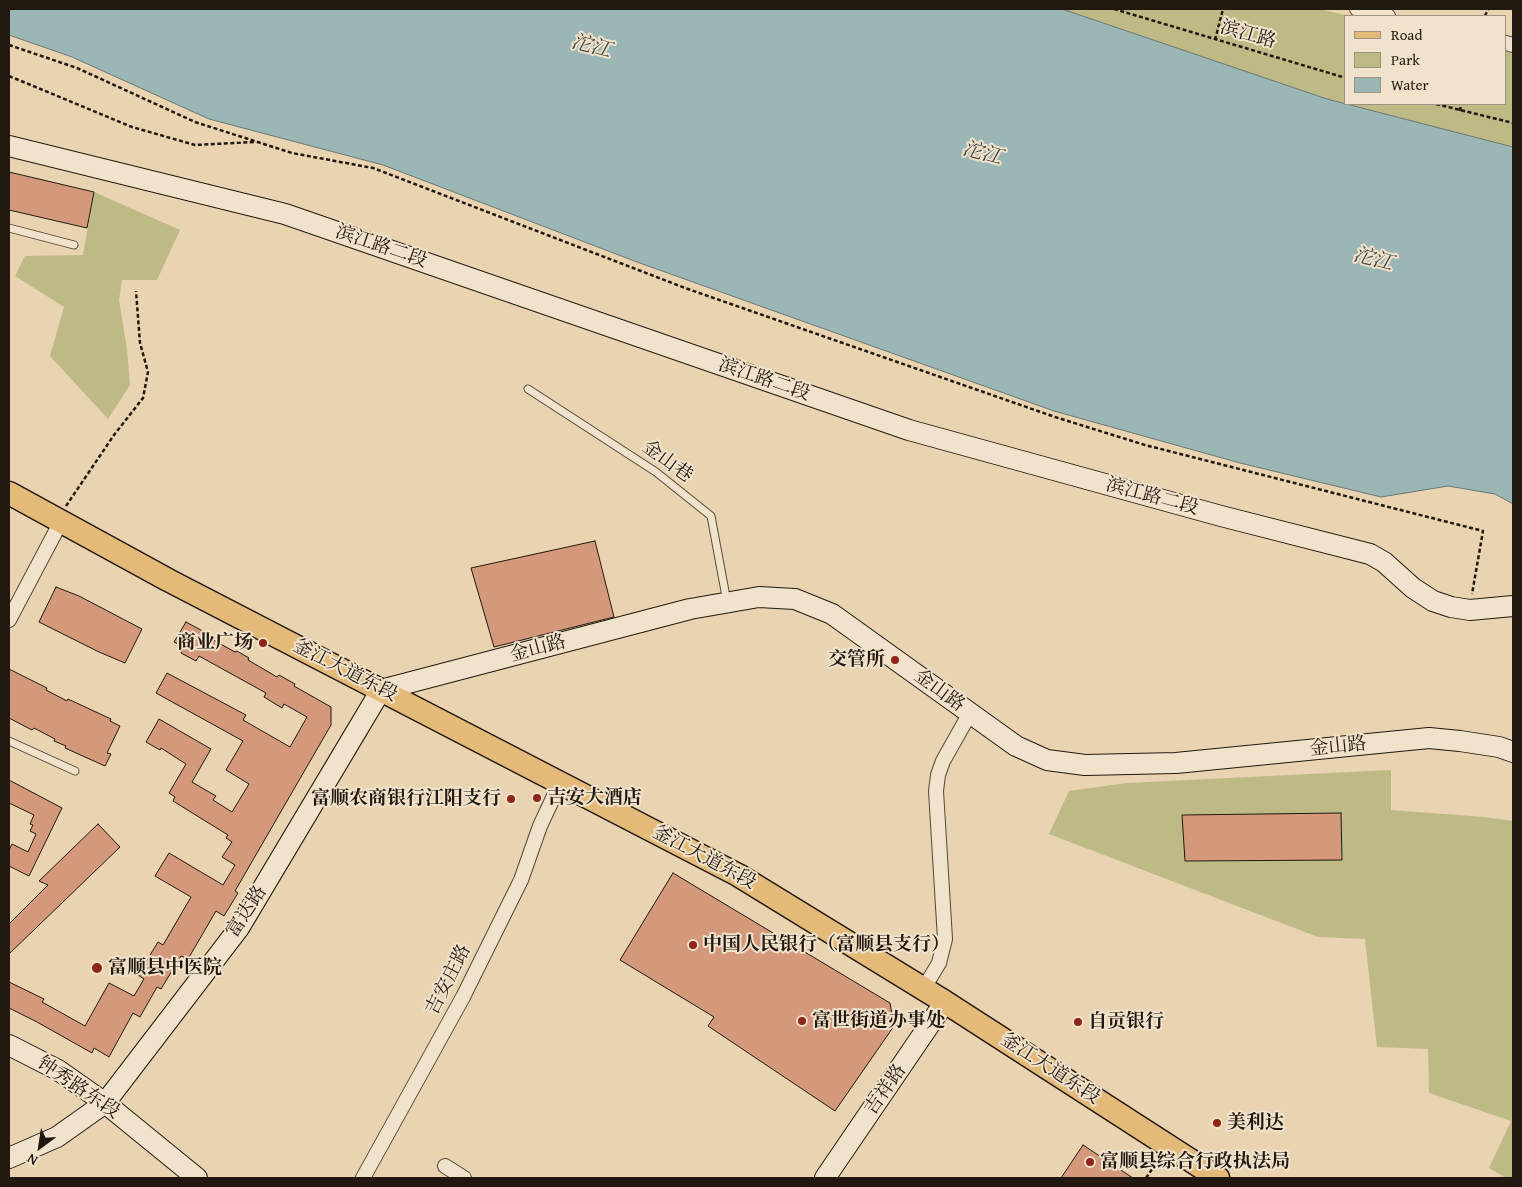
<!DOCTYPE html>
<meta charset="utf-8">
<style>
body{margin:0}
#map{position:relative;width:1522px;height:1187px;overflow:hidden;background:#e9d3b1;font-family:"Gentium Book Plus",serif}
canvas{display:block}
.frame{position:absolute;inset:0;border:10px solid #211910;pointer-events:none}
.legend{position:absolute;left:1344px;top:15px;width:162px;height:90px;box-sizing:border-box;background:#f1e2cc;border:1px solid #9e9281;margin:0;padding:6px 9px;list-style:none;font-size:15px;color:#211910}
.legend li{display:flex;align-items:center;gap:10px;height:25px}
.legend b{width:25px;border:1px solid #9e9281}
.north{position:absolute;left:15px;top:1122px;width:50px;height:50px;-webkit-text-stroke:4px #f1e2cc;paint-order:stroke;rotate:211deg;font-size:14px;font-weight:700;line-height:20px;text-align:center;color:#211910}
.north::after{content:'';display:block;margin:auto;width:18px;height:22px;background:#211910;clip-path:polygon(50% 0,100% 100%,50% 72%,0 100%)}
</style>
<div id="map">
<canvas width="1522" height="1187"></canvas>
<div class="frame"></div>
<ul class="legend">
<li><b style="height:6px;background:#e4ba78"></b>Road</li>
<li><b style="height:14px;background:#beba86"></b>Park</li>
<li><b style="height:14px;background:#9ab6b5"></b>Water</li>
</ul>
<div class="north">N</div>
</div>
<script>
const context = document.querySelector('canvas').getContext('2d');
context.lineJoin = 'round';
function fill(path, color) { context.fillStyle = color; context.fill(path, 'evenodd'); }
const poly = rows => new Path2D(rows.map(r => 'M' + r).join(''));
function trace(path, color, width, dash) { context.strokeStyle = color; context.lineWidth = width; context.lineCap = dash ? 'butt' : 'round'; context.setLineDash(dash || []); context.stroke(path); }
function drawText(font, color, halo, rows, align = 'center') {
  context.font = font + ' "Gentium Book Plus","Noto Serif SC",serif'; context.lineWidth = 4; context.setLineDash([]); context.textBaseline = 'middle'; context.strokeStyle = halo; context.fillStyle = color; for (const [text, x, y, turn = 0] of rows) {
    context.save(); context.translate(x, y); context.rotate((+turn || 0) * Math.PI / 180); context.textAlign = isNaN(turn) ? turn : align; if (halo) context.strokeText(text, 0, 0); context.fillText(text, 0, 0); context.restore();
  }
}
const green = poly([
 [1062,9,1320,9,1349,16,1346,16,1346,104,1506,104,1506,52,1513,54,1513,147,1327,99],
 [94,192,180,230,157,280,122,280,119,300,127,349,130,385,108,419,50,356,64,307,15,276,25,256,83,255],
 [1391,770,1391,810,1484,817,1513,821,1513,1178,1506,1178,1489,1168,1511,1121,1429,1093,1428,1049,1377,1047,1365,939,1318,937,1049,834,1069,791,1127,783]
]);
const water = poly([
 [9,9,1062,9,1327,99,1513,147,1513,504,1495,494,1448,486,1381,497,1240,463,1054,411,637,262,383,165,209,119,72,57,9,35,9,9]
]);
const building = poly([
 [9,172,94,192,87,228,9,210,9,172],
 [595,541,614,617,494,647,471,568,595,541],
 [56,587,79,596,142,629,125,663,99,652,39,622,56,587],
 [186,622,210,635,208,637,235,652,237,651,249,658,248,660,277,677,279,675,295,684,294,686,331,707,331,725,235,891,238,893,224,916,216,911,188,959,181,956,161,989,157,987,140,1017,133,1013,109,1057,94,1048,92,1053,37,1022,9,1008,9,982,44,999,42,1002,85,1026,109,983,134,996,144,979,138,975,158,942,163,945,191,897,155,876,169,853,223,885,235,865,222,857,232,842,226,838,228,835,173,801,175,797,169,793,186,764,161,748,160,750,146,742,159,719,211,749,192,782,216,796,213,800,232,812,249,784,226,770,243,741,156,693,167,673,246,715,243,720,290,747,307,717,284,704,282,708,264,697,266,693,199,656,196,661,181,653,184,647,174,642,186,622],
 [9,669,47,688,46,690,67,701,68,699,111,719,110,721,120,726,107,753,111,754,105,766,65,748,66,746,54,741,55,739,34,728,32,730,9,718,9,669],
 [9,780,62,808,29,876,9,866,9,850,12,844,28,852,36,834,30,831,33,825,30,824,34,815,9,803,9,780],
 [1341,813,1342,860,1185,861,1182,815,1341,813],
 [98,824,120,847,9,954,9,924,48,885,39,881,98,824],
 [673,873,890,1003,894,1026,835,1111,708,1026,714,1017,620,960,673,873],
 [1083,1145,1133,1178,1061,1178,1083,1145]
]);
const path = poly([
 [1114,9,1346,78],
 [1485,16,1488,9],
 [1215,40,1223,9],
 [9,45,77,68,195,122,292,153,373,168,685,288,1055,417,1145,445,1483,531,1472,594],
 [9,76,132,127,195,145,254,142],
 [1436,104,1513,123],
 [1460,111,1461,104],
 [66,506,114,435,143,398,148,372,140,343,136,291],
 [1146,1178,1159,1159]
]);
const lane = poly([
 [9,228,74,245],
 [528,389,656,472,711,516,727,602],
 [9,741,75,771]
]);
const street = poly([
 [1357,9,1388,16],
 [1506,43,1513,45],
 [9,620,56,531],
 [924,988,939,963,945,939,936,791,938,775,943,761,970,713],
 [445,1166,464,1178],
 [363,1178,463,997,521,880,540,826,555,794]
]);
const secondary = poly([
 [9,146,285,214,909,430,1221,516,1370,554,1384,562,1413,588,1433,601,1451,607,1470,610,1513,606],
 [9,1045,58,1070,105,1103,197,1178],
 [9,1158,57,1137,105,1103,239,928,381,690,690,609,759,597,795,599,832,614,1016,746,1047,760,1085,765,1176,763,1429,738,1460,741,1499,747,1513,752],
 [825,1178,945,1002]
]);
const primary = poly([
 [9,493,168,580,738,875,945,1002,1218,1178]
]);
const markers = [
 [263,643,5,"#8f2418"],
 [895,660,5,"#8f2418"],
 [537,798,5,"#8f2418"],
 [511,799,5,"#8f2418"],
 [693,945,5,"#8f2418"],
 [97,968,6,"#8f2418"],
 [802,1021,5,"#8f2418"],
 [1078,1022,5,"#8f2418"],
 [1217,1123,5,"#8f2418"],
 [1090,1162,5,"#8f2418"]
];
const streetNames = [
 ["滨江路",1248,35,16],
 ["滨江路二段",381,247,19],
 ["滨江路二段",764,380,19],
 ["金山巷",667,462,36],
 ["滨江路二段",1152,497,15],
 ["金山路",538,649,-15],
 ["釜江大道东段",345,671,27],
 ["金山路",939,691,36],
 ["金山路",1338,747,-6],
 ["釜江大道东段",704,858,28],
 ["富达路",247,912,-57],
 ["吉安庄路",449,980,-63],
 ["釜江大道东段",1050,1069,33],
 ["钟秀路东段",78,1088,34],
 ["吉祥路",886,1090,-55]
];
const poiNames = [
 ["商业广场",253,643,"right"],
 ["交管所",885,660,"right"],
 ["吉安大酒店",547,798],
 ["富顺农商银行江阳支行",501,799,"right"],
 ["中国人民银行（富顺县支行）",703,945],
 ["富顺县中医院",108,968],
 ["富世街道办事处",812,1021],
 ["自贡银行",1088,1022],
 ["美利达",1227,1123],
 ["富顺县综合行政执法局",1100,1162]
];
const waterNames = [
 ["沱江",591,47,15],
 ["沱江",982,154,15],
 ["沱江",1373,260,15]
];
fill(green, '#beba86');
fill(water, '#9ab6b5');
trace(water, '#6a7773', 1);
fill(building, '#d4987b');
trace(building, '#211910', 1);
trace(lane, '#534838', 9);
trace(street, '#534838', 16);
trace(secondary, '#211910', 22);
trace(primary, '#211910', 25);
trace(path, '#211910', 2.5, [4, 2.5]);
trace(lane, '#f1e2cc', 7);
trace(street, '#f1e2cc', 14);
trace(secondary, '#f1e2cc', 20);
trace(primary, '#e4ba78', 22);
for (const [x, y, r, color] of markers) { const dot = new Path2D(); dot.arc(x, y, r, 0, 2 * Math.PI); context.fillStyle = color; context.fill(dot); trace(dot, '#f1e2cc', 2); }
drawText('19px', '#211910', '#f1e2cc', streetNames);
drawText('bold 19px', '#211910', '#f1e2cc', poiNames, 'left');
drawText('italic 20px', '#454842', '#f1e2cc', waterNames);
</script>
